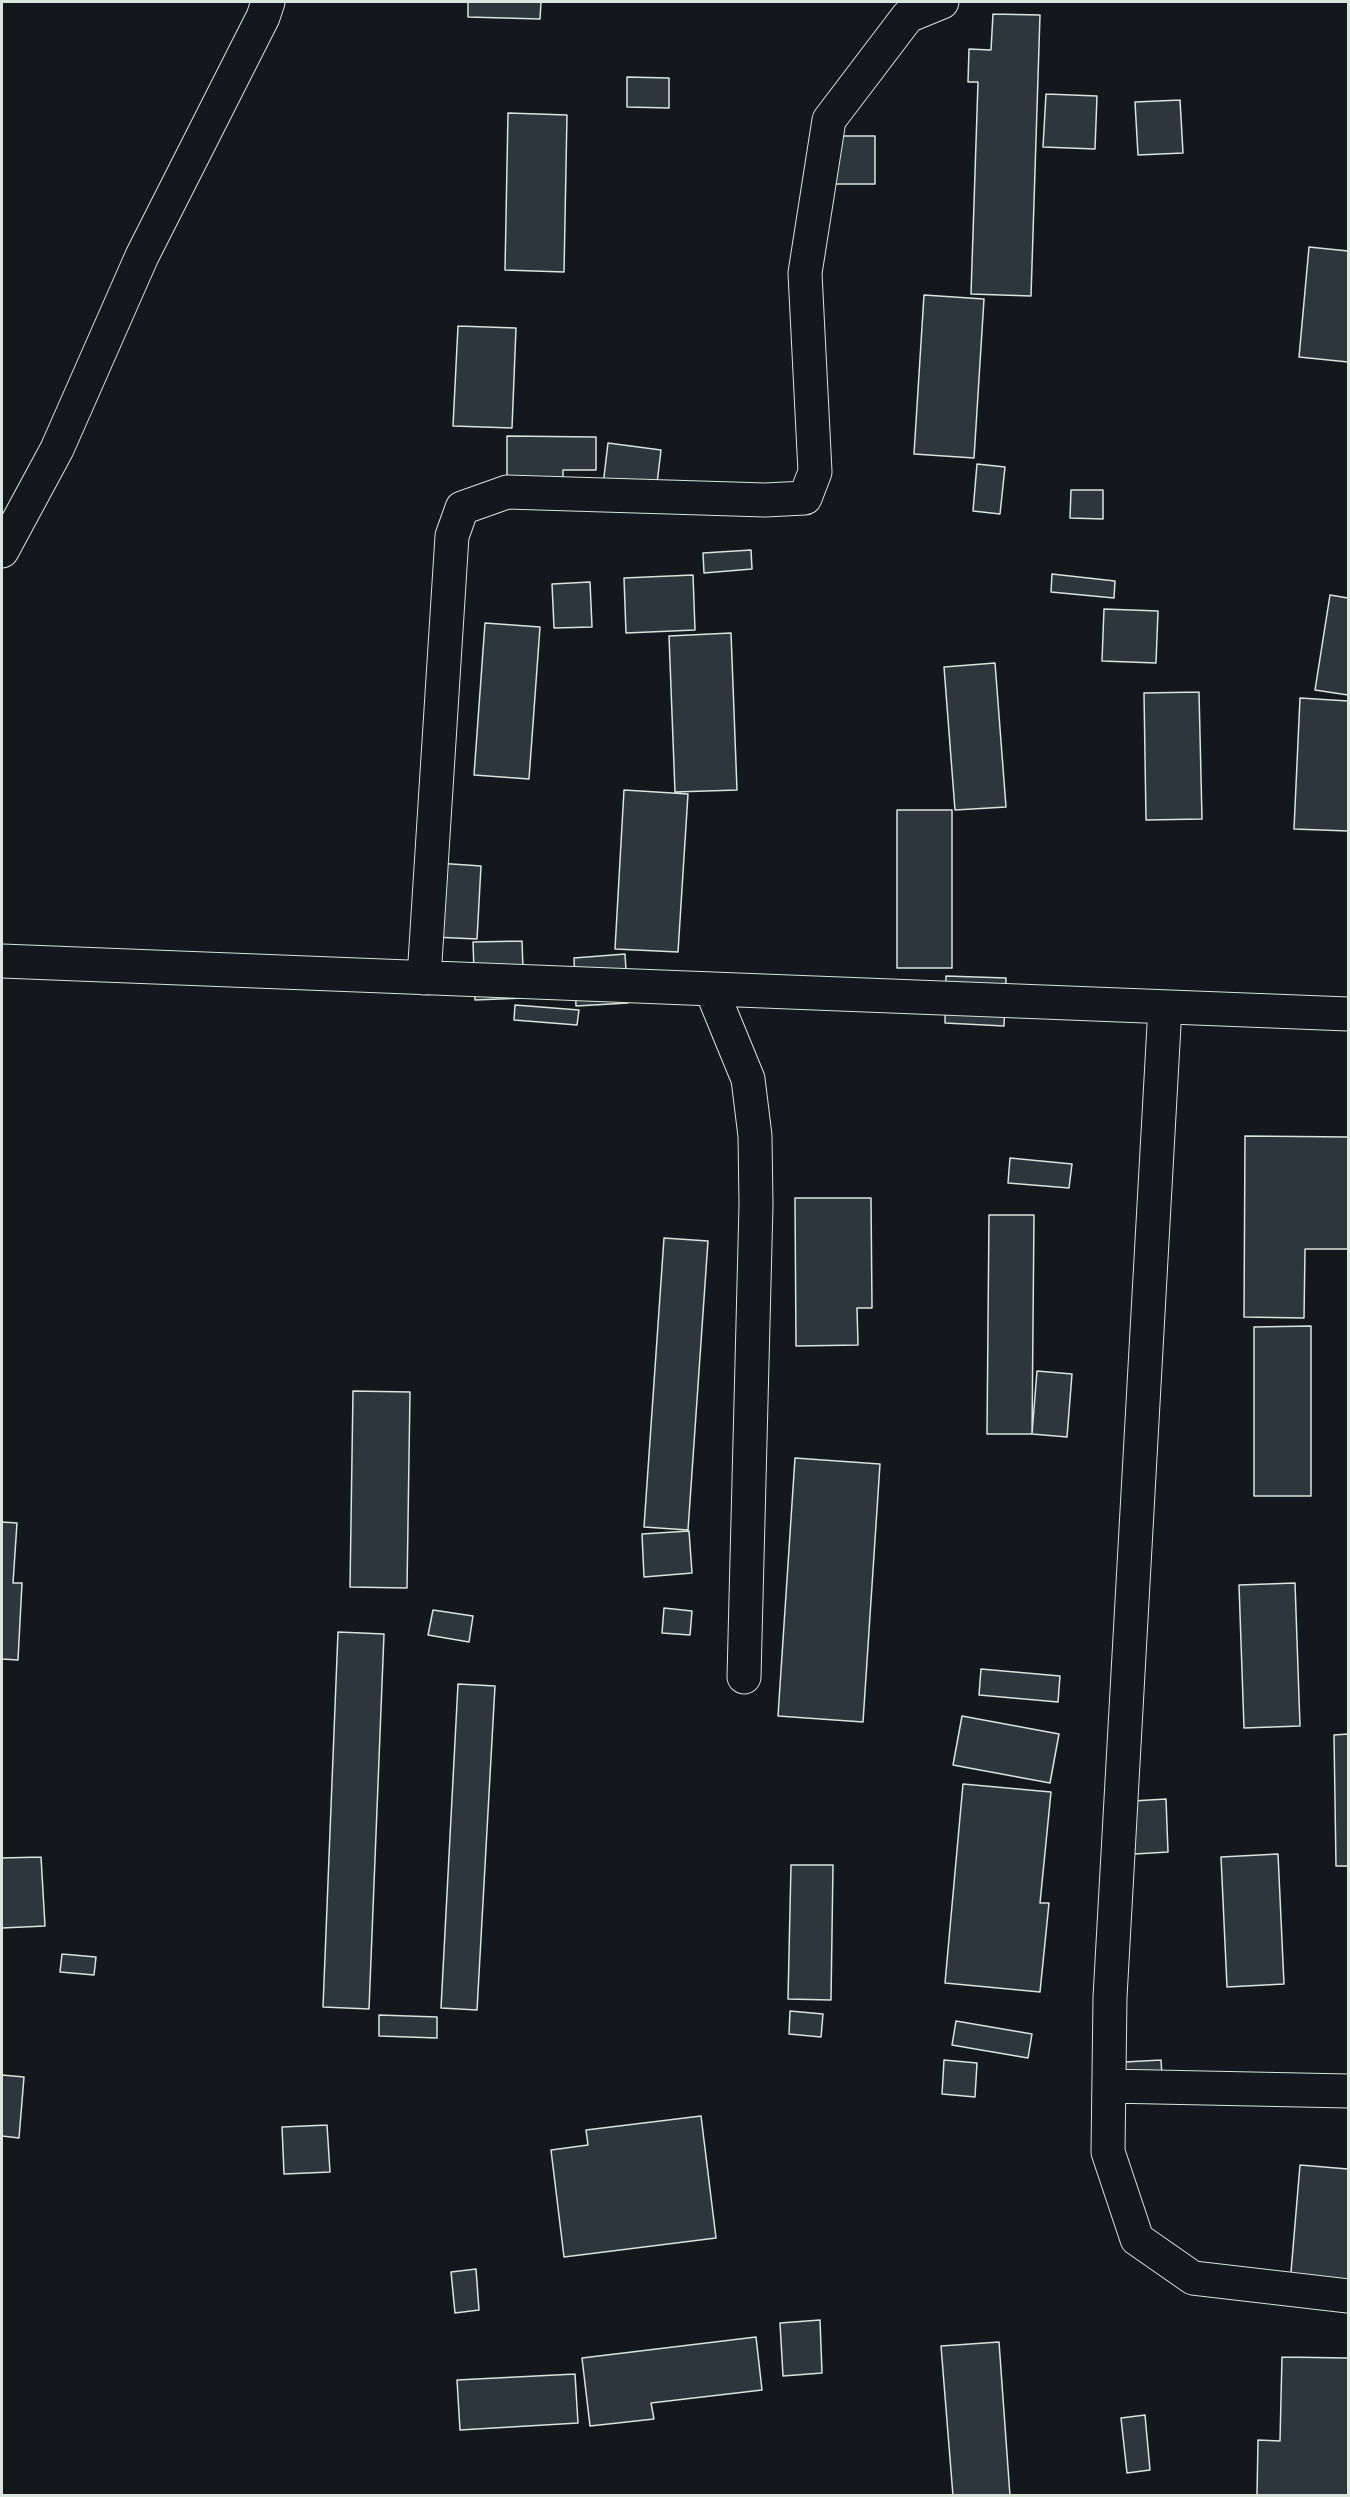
<!DOCTYPE html>
<style>
body{margin:0}
#map{position:relative;width:1350px;height:2497px;overflow:hidden;background:#14181c;font-family:Poppins,sans-serif}
canvas{display:block}
.frame{position:absolute;inset:0;border:3px solid #d8e6dc;pointer-events:none}
</style>
<div id="map">
<canvas width="1350" height="2497"></canvas>
<div class="frame"></div>
</div>
<script>
const context = document.querySelector('canvas').getContext('2d');
context.lineJoin = 'round';
function fill(path, color) { context.fillStyle = color; context.fill(path, 'evenodd'); }
const poly = rows => new Path2D(rows.map(r => 'M' + r).join(''));
function trace(path, color, width, dash) { context.strokeStyle = color; context.lineWidth = width; context.lineCap = dash ? 'butt' : 'round'; context.setLineDash(dash || []); context.stroke(path); }
const building = poly([
 [468,2,541,2,540,19,468,17,468,2],
 [993,14,1040,15,1031,296,971,294,978,82,968,82,969,49,991,50,993,14],
 [627,77,669,78,669,108,627,107,627,77],
 [1046,94,1097,96,1095,149,1043,147,1046,94],
 [1180,100,1183,153,1138,155,1135,102,1180,100],
 [508,113,567,115,564,272,505,270,508,113],
 [822,136,875,136,875,184,823,184,822,136],
 [1309,247,1348,251,1348,362,1299,357,1309,247],
 [924,295,984,299,974,458,914,454,924,295],
 [458,326,516,328,512,428,453,426,458,326],
 [507,436,596,437,596,470,563,470,563,486,507,485,507,436],
 [608,443,661,450,656,492,603,485,608,443],
 [977,464,1005,467,1000,514,973,511,977,464],
 [1071,490,1103,490,1103,519,1070,518,1071,490],
 [751,550,752,569,704,573,703,553,751,550],
 [1052,574,1115,581,1114,598,1051,592,1052,574],
 [693,575,695,630,626,633,624,578,693,575],
 [590,582,592,627,554,628,552,584,590,582],
 [1330,595,1348,598,1348,695,1315,690,1330,595],
 [1104,609,1158,611,1156,663,1102,661,1104,609],
 [485,623,540,627,529,779,474,775,485,623],
 [731,633,737,790,675,792,669,636,731,633],
 [995,663,1006,807,955,810,944,667,995,663],
 [1199,692,1202,819,1146,820,1144,693,1199,692],
 [1300,698,1348,701,1348,831,1294,829,1300,698],
 [624,790,688,794,678,952,615,949,624,790],
 [897,810,952,810,952,968,897,968,897,810],
 [437,863,481,866,477,939,433,937,437,863],
 [522,941,524,998,475,1000,473,942,522,941],
 [625,954,628,1003,576,1006,574,958,625,954],
 [946,976,1006,978,1004,1026,945,1023,946,976],
 [515,1005,579,1010,577,1025,514,1020,515,1005],
 [1245,1136,1348,1137,1348,1249,1305,1249,1304,1318,1244,1317,1245,1136],
 [1010,1158,1072,1164,1069,1188,1008,1183,1010,1158],
 [795,1198,871,1198,872,1308,857,1308,858,1345,796,1346,795,1198],
 [989,1215,1034,1215,1032,1434,987,1434,989,1215],
 [664,1238,708,1241,688,1530,644,1527,664,1238],
 [1311,1326,1311,1496,1254,1496,1254,1327,1311,1326],
 [1037,1371,1072,1374,1067,1437,1032,1434,1037,1371],
 [353,1391,410,1392,407,1588,350,1587,353,1391],
 [795,1458,880,1464,863,1722,778,1716,795,1458],
 [2,1522,17,1523,13,1583,22,1583,18,1660,2,1659,2,1522],
 [689,1531,692,1573,644,1577,642,1534,689,1531],
 [1295,1583,1300,1726,1244,1728,1239,1585,1295,1583],
 [664,1608,692,1611,690,1635,662,1633,664,1608],
 [433,1610,473,1616,469,1642,428,1635,433,1610],
 [338,1632,384,1634,369,2009,323,2007,338,1632],
 [981,1669,1060,1676,1058,1702,979,1695,981,1669],
 [458,1684,495,1686,477,2010,441,2008,458,1684],
 [962,1716,1059,1734,1050,1783,953,1765,962,1716],
 [1348,1734,1348,1866,1336,1866,1334,1735,1348,1734],
 [963,1784,1051,1792,1040,1903,1049,1903,1040,1992,945,1983,963,1784],
 [1166,1799,1168,1852,1118,1855,1116,1802,1166,1799],
 [1278,1854,1284,1984,1227,1987,1221,1857,1278,1854],
 [41,1857,45,1926,2,1928,2,1858,41,1857],
 [791,1865,833,1865,831,2000,788,1999,791,1865],
 [62,1954,96,1957,94,1975,60,1972,62,1954],
 [790,2011,823,2014,821,2037,789,2034,790,2011],
 [379,2015,437,2017,437,2038,379,2036,379,2015],
 [956,2021,1032,2034,1028,2058,952,2045,956,2021],
 [944,2060,977,2063,975,2097,942,2094,944,2060],
 [1161,2060,1163,2092,1107,2063,1161,2060],
 [2,2075,24,2077,19,2138,2,2136,2,2075],
 [701,2116,716,2238,564,2257,551,2150,588,2145,586,2130,701,2116],
 [327,2125,330,2172,284,2174,282,2127,327,2125],
 [1300,2165,1348,2169,1348,2302,1289,2296,1300,2165],
 [476,2269,479,2310,455,2313,451,2272,476,2269],
 [820,2320,822,2373,783,2376,780,2323,820,2320],
 [756,2337,762,2390,651,2403,654,2419,590,2426,582,2358,756,2337],
 [999,2342,1010,2496,953,2496,941,2346,999,2342],
 [1282,2357,1348,2358,1348,2496,1257,2496,1258,2440,1280,2441,1282,2357],
 [575,2374,578,2423,460,2430,457,2380,575,2374],
 [1145,2415,1150,2470,1127,2473,1121,2418,1145,2415]
]);
const street = poly([
 [2,551,57,449,142,256,263,17,268,2],
 [2,961,1348,1014],
 [424,978,452,536,462,508,507,492,765,500,805,498,815,472,805,273,829,120,908,16,942,2],
 [711,989,748,1079,755,1136,756,1205,744,1677],
 [1165,1007,1110,1997,1108,2152,1137,2239,1193,2278,1348,2296],
 [1109,2086,1348,2091]
]);
fill(building, '#2c363c');
trace(building, '#d8e6dc', 1.5);
trace(street, '#d8e6dc', 35);
trace(street, '#14181c', 33);
</script>
